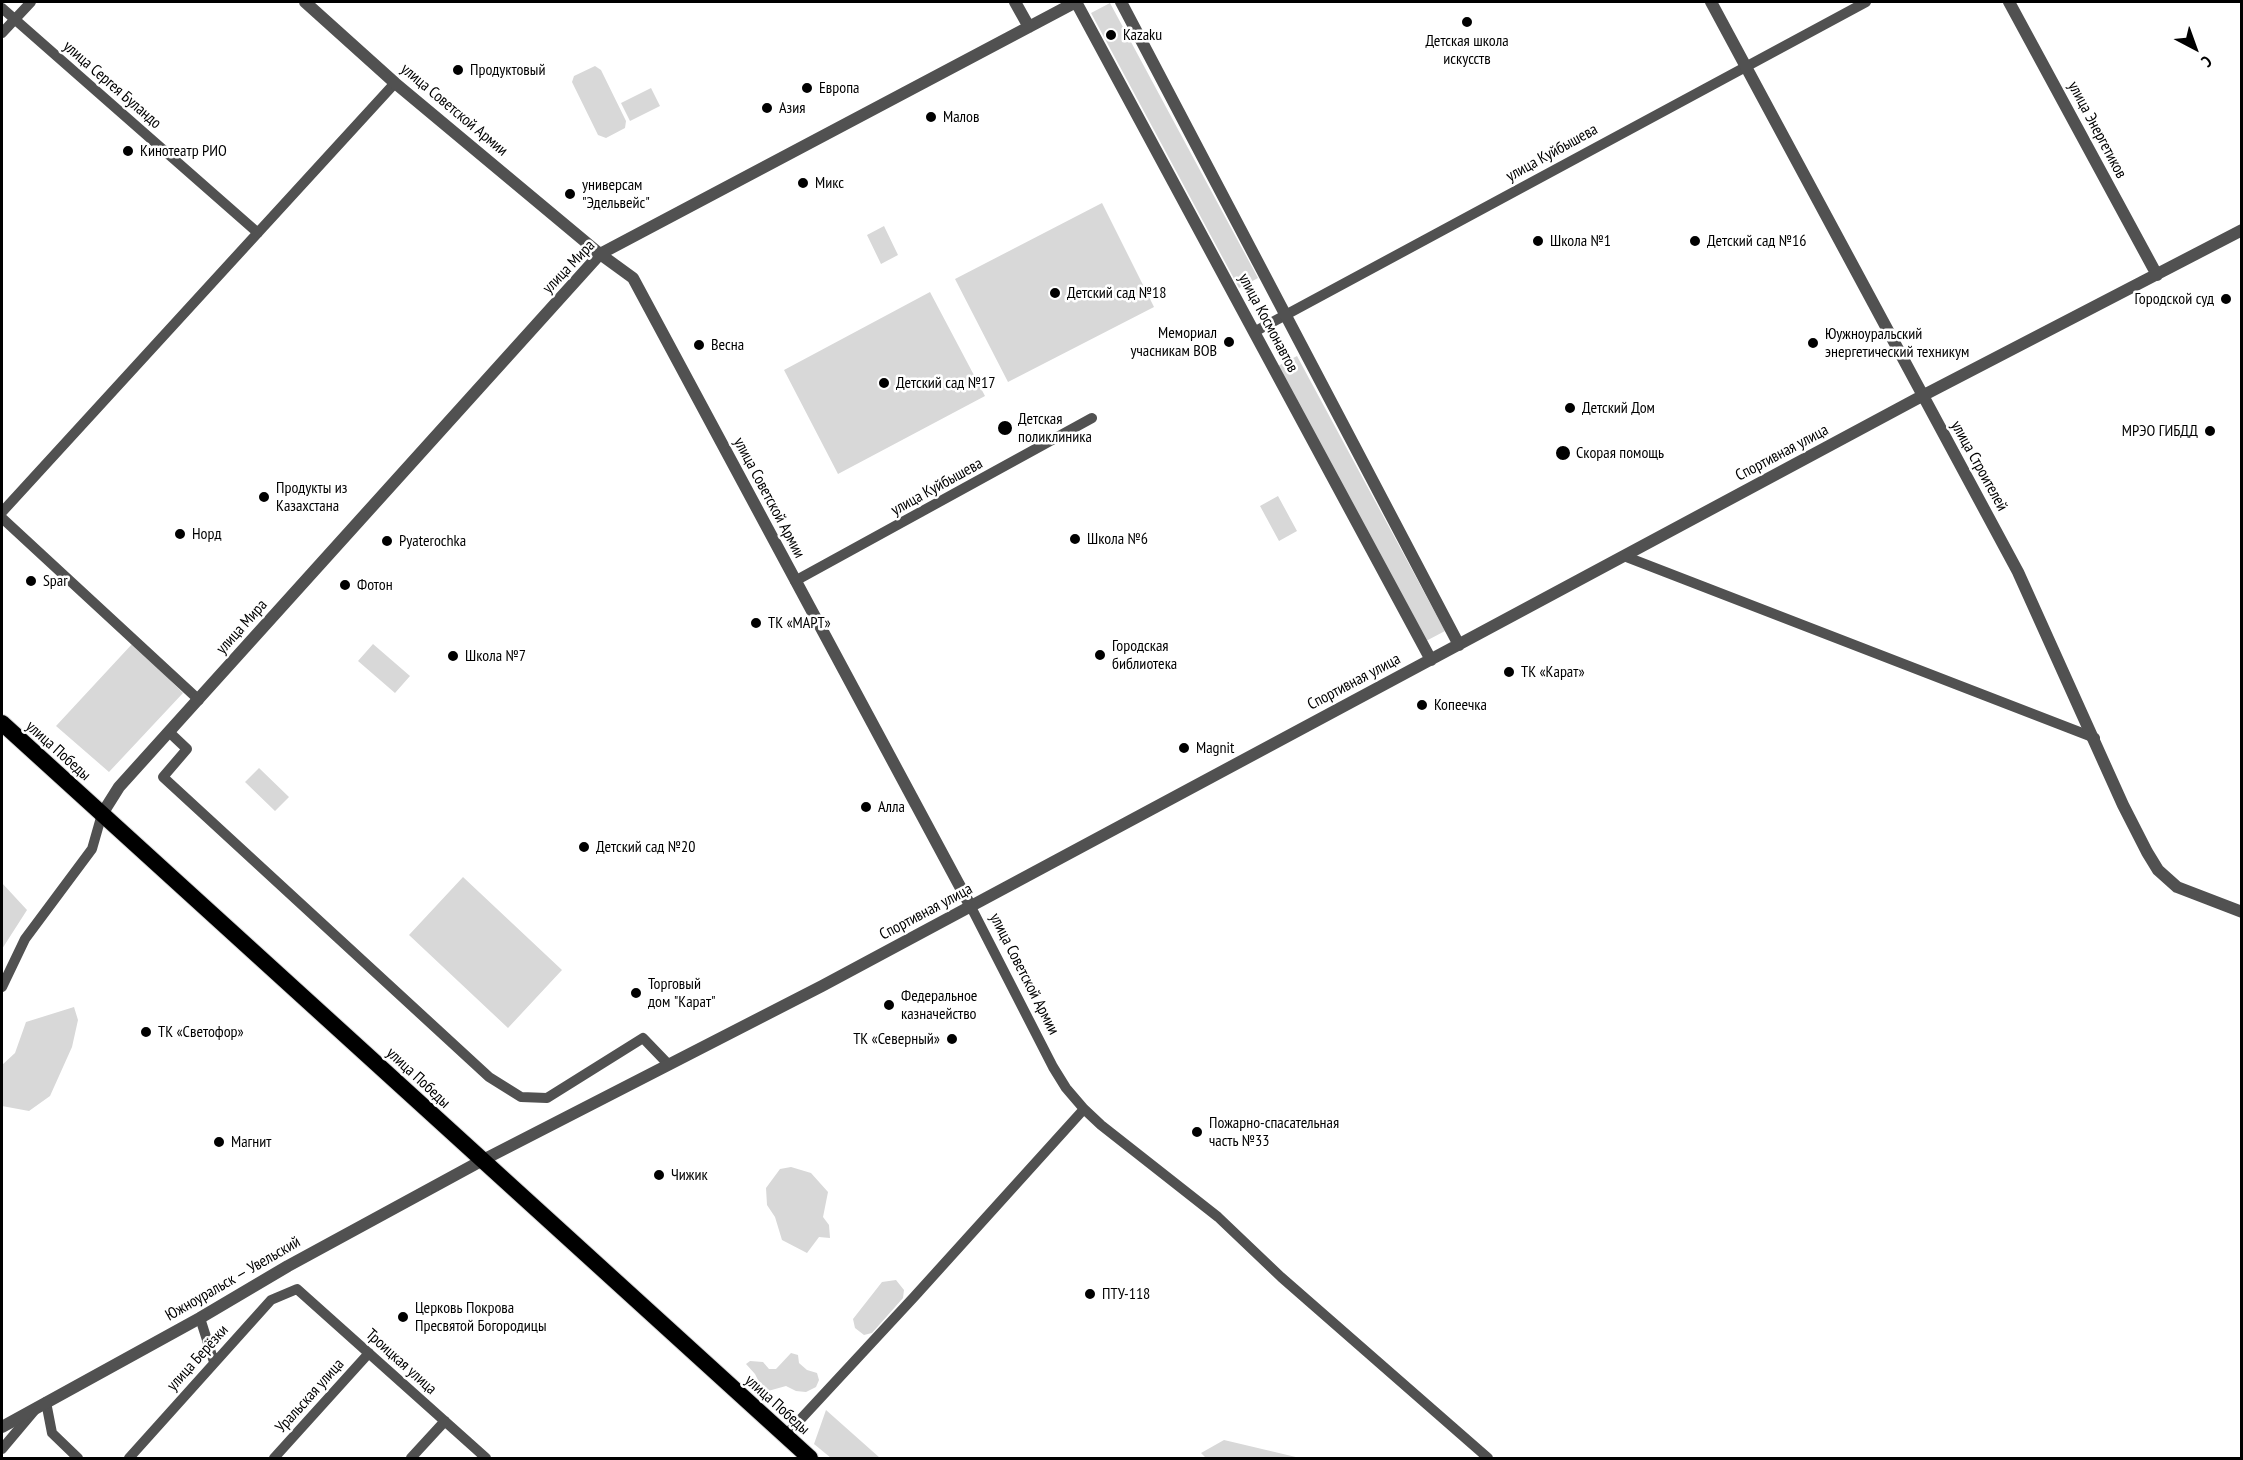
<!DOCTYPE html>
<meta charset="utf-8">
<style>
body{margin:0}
#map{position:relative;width:2243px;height:1460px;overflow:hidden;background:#fff;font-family:"PT Sans Narrow",sans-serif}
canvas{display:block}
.frame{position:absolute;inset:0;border:3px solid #000;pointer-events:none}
.north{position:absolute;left:2165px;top:18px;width:60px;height:60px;-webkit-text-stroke:4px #fff;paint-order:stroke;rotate:139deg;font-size:16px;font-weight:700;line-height:24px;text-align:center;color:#000}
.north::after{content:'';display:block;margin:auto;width:21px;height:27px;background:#000;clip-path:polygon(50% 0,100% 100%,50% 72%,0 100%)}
</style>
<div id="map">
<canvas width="2243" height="1460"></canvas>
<div class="frame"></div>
<div class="north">С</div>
</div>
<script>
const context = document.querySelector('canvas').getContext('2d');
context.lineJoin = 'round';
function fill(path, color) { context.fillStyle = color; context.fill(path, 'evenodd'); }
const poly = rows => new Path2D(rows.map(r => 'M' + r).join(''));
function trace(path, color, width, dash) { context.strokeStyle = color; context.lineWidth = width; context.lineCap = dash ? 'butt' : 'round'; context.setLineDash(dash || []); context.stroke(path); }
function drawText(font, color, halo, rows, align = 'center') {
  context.font = font + ' "PT Sans Narrow",sans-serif'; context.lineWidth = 5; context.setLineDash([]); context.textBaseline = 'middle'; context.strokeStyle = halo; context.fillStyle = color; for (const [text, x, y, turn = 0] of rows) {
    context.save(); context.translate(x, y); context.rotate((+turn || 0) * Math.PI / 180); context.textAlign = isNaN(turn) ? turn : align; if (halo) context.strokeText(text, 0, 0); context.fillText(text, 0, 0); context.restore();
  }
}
const green = poly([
 [1110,3,1258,278,1239,288,1091,13],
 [595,66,601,70,626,121,625,128,606,138,598,135,572,82,574,76],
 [651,88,660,106,630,121,621,103],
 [1102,203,1154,307,1008,382,955,279],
 [884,226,898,255,881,264,867,235],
 [930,292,985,396,838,474,784,370],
 [1297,356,1445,631,1426,641,1278,366],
 [1278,496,1297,531,1279,541,1260,506],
 [133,643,183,693,109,772,56,726],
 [373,644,410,676,395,693,358,661],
 [259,768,289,797,275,811,245,782],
 [463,877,562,970,508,1028,409,935],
 [2,883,27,910,2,949],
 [74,1007,78,1020,72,1047,50,1096,29,1111,2,1106,2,1065,15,1053,26,1022],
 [791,1167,811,1173,828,1192,823,1217,829,1225,830,1238,819,1237,807,1253,782,1240,775,1217,767,1205,766,1188,780,1169],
 [896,1280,904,1290,903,1298,872,1333,864,1335,855,1328,853,1319,882,1282],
 [791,1353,798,1355,799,1363,807,1370,817,1373,819,1380,816,1387,806,1392,796,1391,786,1386,768,1391,761,1386,755,1374,746,1364,750,1361,763,1362,769,1369,776,1369],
 [826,1410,880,1458,831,1458,814,1444],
 [1224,1440,1300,1458,1206,1458,1201,1453]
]);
const minor = poly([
 [2,8,258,233],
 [2,33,31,2],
 [1254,332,1866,2],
 [2,512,395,83],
 [2,518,199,700],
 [1624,556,2095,738],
 [795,581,1092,418],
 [169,732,187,749,163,777,489,1077,521,1097,547,1098,643,1038,669,1065],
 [971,907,1053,1067,1066,1088,1084,1109,1101,1125,1218,1217,1281,1277,1488,1458],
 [2,987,25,939,92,849,102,814],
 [200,1318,214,1362],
 [46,1402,52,1433,78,1458],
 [785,1436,914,1297,1084,1109],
 [2,1449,34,1411],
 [129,1458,271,1300,297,1289,486,1458],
 [274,1458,369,1353],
 [411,1458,445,1421]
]);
const tertiary = poly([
 [305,2,395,83,600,254,633,278,971,907],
 [1015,2,1029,27],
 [1076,2,1431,660],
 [1121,2,1459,645],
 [1711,2,2018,572,2123,805,2147,852,2158,870,2177,887,2242,912],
 [2009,2,2157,275],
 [102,814,119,787,600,254,1076,2],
 [2,1427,200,1318,288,1266,481,1161,822,986,1922,396,2242,230]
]);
const trunk = poly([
 [2,723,810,1458]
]);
const markers = [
 [1467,22,6,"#000"],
 [1111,35,6,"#000"],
 [458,70,6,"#000"],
 [807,88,6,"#000"],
 [767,108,6,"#000"],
 [931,117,6,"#000"],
 [128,151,6,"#000"],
 [803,183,6,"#000"],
 [570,194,6,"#000"],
 [1538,241,6,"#000"],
 [1695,241,6,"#000"],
 [1055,293,6,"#000"],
 [2226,299,6,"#000"],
 [1229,342,6,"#000"],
 [1813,343,6,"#000"],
 [699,345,6,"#000"],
 [884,383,6,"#000"],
 [1570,408,6,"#000"],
 [1005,428,8,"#000"],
 [2210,431,6,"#000"],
 [1563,453,8,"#000"],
 [264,497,6,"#000"],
 [180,534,6,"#000"],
 [1075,539,6,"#000"],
 [387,541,6,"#000"],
 [31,581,6,"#000"],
 [345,585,6,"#000"],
 [756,623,6,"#000"],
 [1100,655,6,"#000"],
 [453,656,6,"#000"],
 [1509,672,6,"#000"],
 [1422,705,6,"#000"],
 [1184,748,6,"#000"],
 [866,807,6,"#000"],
 [584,847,6,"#000"],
 [636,993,6,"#000"],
 [889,1005,6,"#000"],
 [146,1032,6,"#000"],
 [952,1039,6,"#000"],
 [1197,1132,6,"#000"],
 [219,1142,6,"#000"],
 [659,1175,6,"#000"],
 [1090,1294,6,"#000"],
 [403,1317,6,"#000"]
];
const poiNames = [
 ["Kazaku",1123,35],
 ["Детская школа",1467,41,"center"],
 ["искусств",1467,59,"center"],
 ["Продуктовый",470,70],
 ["Европа",819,88],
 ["Азия",779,108],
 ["Малов",943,117],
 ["Кинотеатр РИО",140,151],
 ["Микс",815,183],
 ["универсам",582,185],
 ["\"Эдельвейс\"",582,203],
 ["Школа №1",1550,241],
 ["Детский сад №16",1707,241],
 ["Детский сад №18",1067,293],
 ["Городской суд",2214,299,"right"],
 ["Мемориал",1217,333,"right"],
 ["учасникам ВОВ",1217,351,"right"],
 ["Юужноуральский",1825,334],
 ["энергетический техникум",1825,352],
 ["Весна",711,345],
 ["Детский сад №17",896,383],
 ["Детский Дом",1582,408],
 ["Детская",1018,419],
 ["поликлиника",1018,437],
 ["МРЭО ГИБДД",2198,431,"right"],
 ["Скорая помощь",1576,453],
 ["Продукты из",276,488],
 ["Казахстана",276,506],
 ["Норд",192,534],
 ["Школа №6",1087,539],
 ["Pyaterochka",399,541],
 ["Spar",43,581],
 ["Фотон",357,585],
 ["ТК «МАРТ»",768,623],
 ["Городская",1112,646],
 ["библиотека",1112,664],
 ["Школа №7",465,656],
 ["ТК «Карат»",1521,672],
 ["Копеечка",1434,705],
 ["Magnit",1196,748],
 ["Алла",878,807],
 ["Детский сад №20",596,847],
 ["Торговый",648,984],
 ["дом \"Карат\"",648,1002],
 ["Федеральное",901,996],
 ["казначейство",901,1014],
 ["ТК «Светофор»",158,1032],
 ["ТК «Северный»",940,1039,"right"],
 ["Пожарно-спасательная",1209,1123],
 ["часть №33",1209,1141],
 ["Магнит",231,1142],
 ["Чижик",671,1175],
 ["ПТУ-118",1102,1294],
 ["Церковь Покрова",415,1308],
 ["Пресвятой Богородицы",415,1326]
];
const streetNames = [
 ["улица Сергея Буландо",112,85,41],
 ["улица Советской Армии",454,110,40],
 ["улица Энергетиков",2097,130,62],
 ["улица Куйбышева",1552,153,-29],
 ["улица Мира",569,267,-46],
 ["улица Космонавтов",1268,323,62],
 ["Спортивная улица",1782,453,-28],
 ["улица Строителей",1979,466,61],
 ["улица Куйбышева",937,487,-29],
 ["улица Советской Армии",769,498,62],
 ["улица Мира",242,627,-48],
 ["Спортивная улица",1354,682,-28],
 ["улица Победы",58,751,42],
 ["Спортивная улица",926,912,-28],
 ["улица Советской Армии",1024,974,63],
 ["улица Победы",418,1078,43],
 ["Южноуральск — Увельский",233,1279,-30],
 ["улица Берёзки",198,1358,-48],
 ["Троицкая улица",401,1362,42],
 ["Уральская улица",310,1396,-48],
 ["улица Победы",777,1405,42]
];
fill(green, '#d8d8d8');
trace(trunk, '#dbdbdb', 18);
trace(minor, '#515151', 10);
trace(tertiary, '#515151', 12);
trace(trunk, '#000', 16);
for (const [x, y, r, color] of markers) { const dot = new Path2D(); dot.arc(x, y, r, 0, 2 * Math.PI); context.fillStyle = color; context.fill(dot); trace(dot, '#fff', 2); }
drawText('16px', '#000', '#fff', poiNames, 'left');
drawText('16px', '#000', '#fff', streetNames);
</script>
